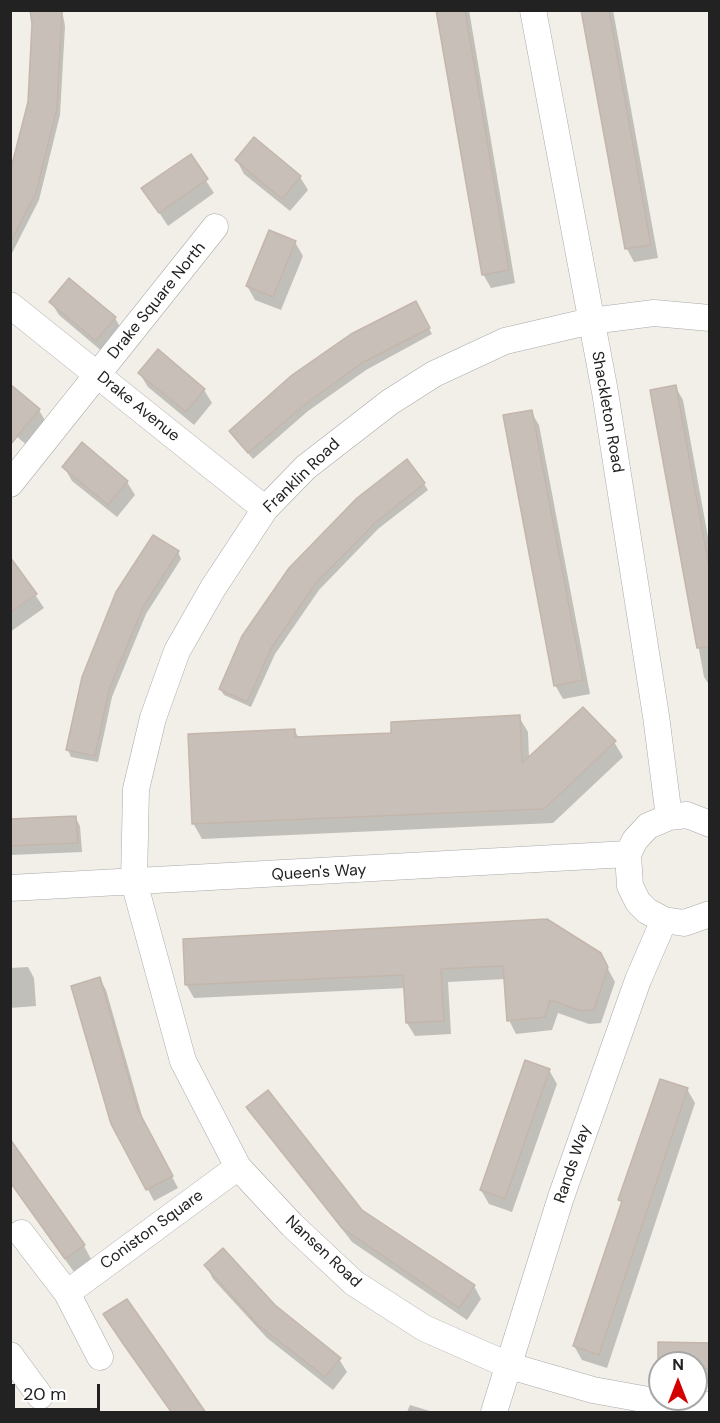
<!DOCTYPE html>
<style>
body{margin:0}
#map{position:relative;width:720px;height:1423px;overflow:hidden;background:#f2efe9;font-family:"DM Sans",sans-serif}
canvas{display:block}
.frame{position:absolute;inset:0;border:12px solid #222;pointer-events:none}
.north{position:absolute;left:648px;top:1351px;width:60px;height:60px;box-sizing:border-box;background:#fff;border:2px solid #a7a7a7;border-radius:50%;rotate:0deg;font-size:16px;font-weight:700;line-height:24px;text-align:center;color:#222}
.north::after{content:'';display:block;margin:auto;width:21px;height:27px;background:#d40000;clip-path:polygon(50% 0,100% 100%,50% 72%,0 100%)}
.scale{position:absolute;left:12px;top:1384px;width:88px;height:27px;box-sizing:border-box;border:3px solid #222;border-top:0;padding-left:8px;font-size:18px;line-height:21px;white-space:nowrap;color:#222;-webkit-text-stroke:4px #fff;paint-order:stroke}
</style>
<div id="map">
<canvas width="720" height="1423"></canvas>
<div class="frame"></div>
<div class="north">N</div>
<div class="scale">20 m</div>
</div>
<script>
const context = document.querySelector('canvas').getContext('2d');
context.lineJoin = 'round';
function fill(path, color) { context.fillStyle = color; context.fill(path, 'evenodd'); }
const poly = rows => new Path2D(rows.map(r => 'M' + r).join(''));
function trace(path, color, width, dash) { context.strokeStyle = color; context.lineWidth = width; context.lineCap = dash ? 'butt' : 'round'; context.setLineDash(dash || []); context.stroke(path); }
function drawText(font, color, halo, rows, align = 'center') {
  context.font = font + ' "DM Sans",sans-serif'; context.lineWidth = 6; context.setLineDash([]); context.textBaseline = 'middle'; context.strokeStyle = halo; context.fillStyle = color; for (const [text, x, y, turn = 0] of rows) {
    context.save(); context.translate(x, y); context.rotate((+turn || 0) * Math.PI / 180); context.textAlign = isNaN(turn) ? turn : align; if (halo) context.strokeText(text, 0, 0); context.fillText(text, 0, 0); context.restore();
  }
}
const shadow = poly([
 [62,10,65,26,60,115,39,200,10,257,10,175,30,102],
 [437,10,469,10,515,283,491,288,483,274],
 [583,10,613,10,658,258,634,262,627,249],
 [190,156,214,193,168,226,143,188],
 [237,161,300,177,308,190,290,211,244,174],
 [270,232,295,242,303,256,281,310,255,300,247,286],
 [51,302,115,318,123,332,104,353,59,315],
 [415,303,432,334,366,370,308,411,253,459,234,437,231,431],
 [140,374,204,390,212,403,194,425,148,387],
 [10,386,39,410,47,424,28,446,10,431],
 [675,386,683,400,710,548,710,686,704,677,652,391],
 [531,412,539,425,590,694,563,699,555,685],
 [64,467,127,482,135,495,117,517,72,481],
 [424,484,428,490,378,529,319,590,275,654,251,707,224,695,220,689,290,569],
 [178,552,181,559,146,614,112,697,98,762,71,757,68,750,83,677],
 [19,571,44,608,10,632,10,577],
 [519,717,528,732,529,758,614,742,623,757,553,823,202,839,193,823,294,730,299,738,393,734],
 [75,817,80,826,82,852,10,855,10,820],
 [600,954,615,982,601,1023,589,1024,558,1013,552,1030,516,1034,509,1020,506,979,448,982,451,1034,415,1036,407,1023,405,988,194,998,186,984],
 [28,967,34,978,36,1006,10,1008,10,968],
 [100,979,106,990,144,1123,178,1188,154,1201,113,1123],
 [549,1070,557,1084,512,1212,489,1204,481,1190],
 [687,1089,695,1103,607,1368,582,1360,574,1346,623,1205,619,1199],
 [248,1107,361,1211,474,1286,481,1299,467,1320,352,1242],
 [10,1182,84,1246,91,1259,74,1272],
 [206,1265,274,1306,339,1359,347,1372,333,1390,267,1338,213,1279],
 [660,1344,710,1344,710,1383,696,1383,696,1363,660,1363,660,1370],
 [410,1405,433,1412,407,1412]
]);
const building = poly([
 [30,10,62,10,57,108,36,193,10,243,10,172,28,102,32,24,30,10],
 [436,10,465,10,509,270,482,275,436,10],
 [581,10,609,10,651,245,625,249,581,10],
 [254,137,301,176,282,199,235,160,254,137],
 [191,154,208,179,159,213,141,188,191,154],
 [269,230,296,241,273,297,246,286,269,230],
 [69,278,116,317,96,341,49,302,69,278],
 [416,301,430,328,362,363,304,405,248,453,229,431,292,375,351,334,416,301],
 [158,349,205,389,186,412,138,373,158,349],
 [10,384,40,409,10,445,10,384],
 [676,385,710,572,710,647,697,648,650,390,676,385],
 [532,410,583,680,554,686,503,415,532,410],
 [82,442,128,481,108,505,62,467,82,442],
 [407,459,425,483,375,523,316,583,272,647,247,702,219,689,242,636,289,568,357,498,407,459],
 [153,535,179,551,143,607,109,690,95,756,66,750,82,677,116,592,153,535],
 [10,557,37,594,10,613,10,557],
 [583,707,616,741,544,809,192,824,188,734,295,729,295,737,391,733,391,722,520,715,522,763,583,707],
 [76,816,78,843,10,846,10,819,76,816],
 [547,919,601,953,608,967,594,1010,581,1011,550,1000,545,1017,507,1021,503,966,441,969,444,1021,406,1023,403,975,185,985,183,939,547,919],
 [100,977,138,1110,173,1176,146,1190,111,1124,71,986,100,977],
 [525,1060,550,1069,505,1199,480,1190,525,1060],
 [660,1079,688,1088,599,1355,573,1346,622,1201,618,1200,660,1079],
 [268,1090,362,1210,475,1285,459,1308,342,1228,246,1107,268,1090],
 [10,1139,85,1245,65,1259,10,1182,10,1139],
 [223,1248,275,1305,341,1358,325,1377,258,1325,204,1265,223,1248],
 [127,1299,169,1359,206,1413,172,1413,124,1345,103,1314,127,1299],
 [658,1342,710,1343,710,1369,696,1369,696,1363,660,1363,658,1369,658,1342]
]);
const minor = poly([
 [533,10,605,392,656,716,669,817],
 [10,305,265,509],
 [710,318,654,313,591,321,505,341,434,374,390,402,306,467,265,509,213,588,177,651,153,718,136,789,134,882,183,1061,238,1167,292,1225,354,1283,424,1328,510,1366,593,1390,676,1405,710,1405],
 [10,484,215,227],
 [710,824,687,815,669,817,648,826,635,840,628,854,630,886,638,902,647,911,664,920,684,923,710,914],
 [10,888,628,854],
 [21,1233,67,1293],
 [10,1355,40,1396],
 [100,1357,67,1293,238,1167],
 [494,1412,561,1197,638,980,664,920]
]);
const streetNames = [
 ["Drake Square North",157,301,-51],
 ["Drake Avenue",138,407,39],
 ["Shackleton Road",607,412,80],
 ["Franklin Road",302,476,-44],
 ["Queen's Way",319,873,-3],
 ["Rands Way",573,1164,-71],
 ["Coniston Square",152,1230,-36],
 ["Nansen Road",323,1252,43]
];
fill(shadow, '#0003');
fill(building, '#c7bfb8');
trace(building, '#c4b6ab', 1.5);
trace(minor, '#a9a9a9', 27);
trace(minor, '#fff', 26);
drawText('16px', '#222', '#fff', streetNames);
</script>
